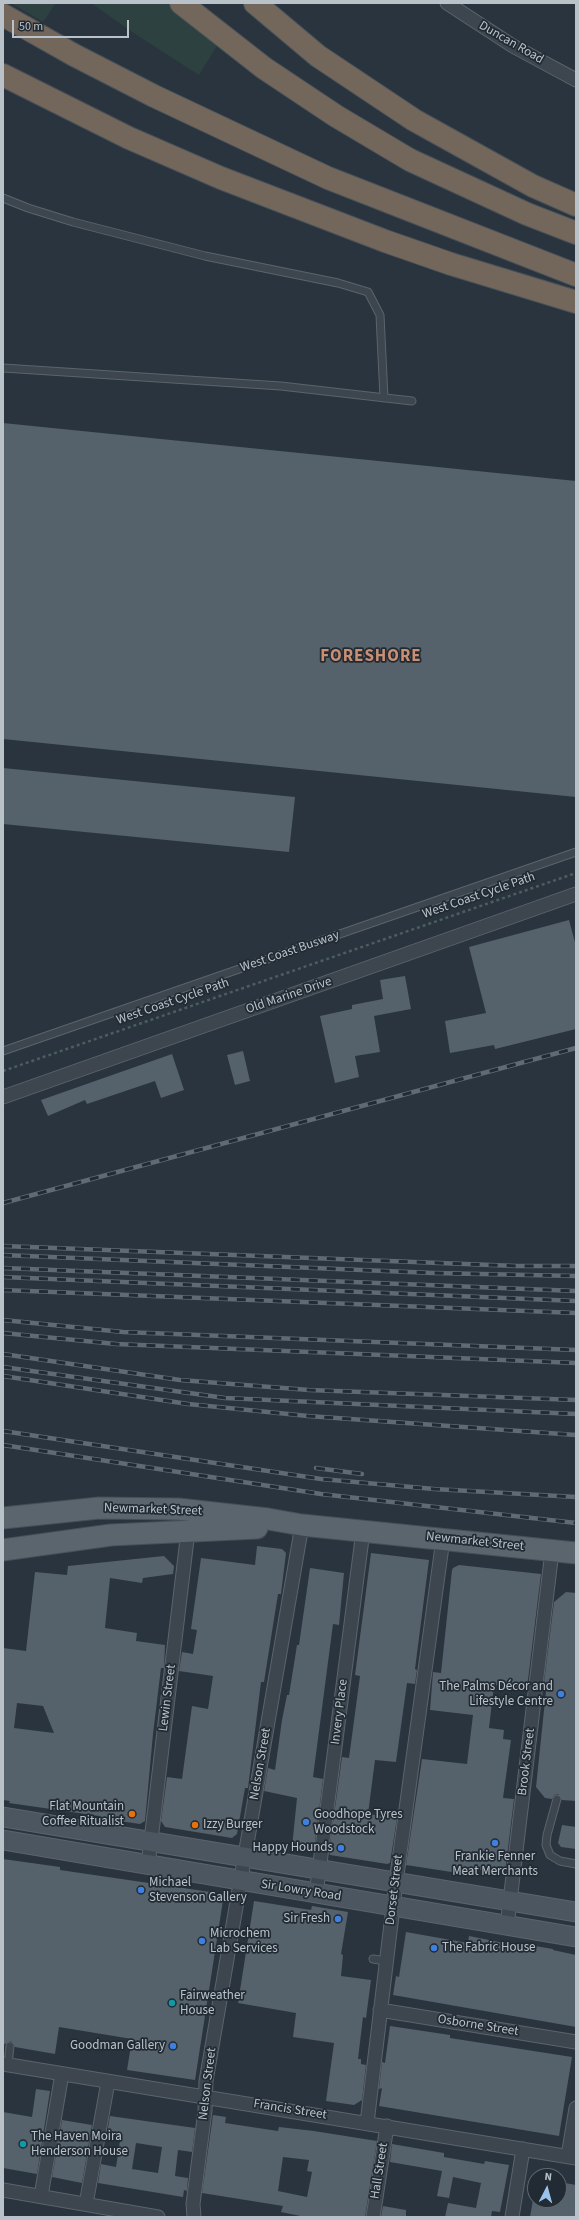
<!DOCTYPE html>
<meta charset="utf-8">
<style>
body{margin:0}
#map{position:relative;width:579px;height:2220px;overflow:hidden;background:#29343e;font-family:"Source Sans 3",sans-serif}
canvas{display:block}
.frame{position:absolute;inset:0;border:4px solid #b9c1c9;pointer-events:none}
.north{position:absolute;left:527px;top:2168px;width:40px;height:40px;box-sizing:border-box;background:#222b33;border:1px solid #5e676f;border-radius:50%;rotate:6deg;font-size:11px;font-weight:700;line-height:16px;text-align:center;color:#b9c1c9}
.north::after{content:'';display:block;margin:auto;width:14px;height:18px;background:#9bc3eb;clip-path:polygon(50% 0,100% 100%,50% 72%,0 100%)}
.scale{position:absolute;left:12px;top:20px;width:117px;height:18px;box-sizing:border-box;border:2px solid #b9c1c9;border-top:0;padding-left:5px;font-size:12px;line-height:14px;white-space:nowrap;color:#b9c1c9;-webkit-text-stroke:3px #222b33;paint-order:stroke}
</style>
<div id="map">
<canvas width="579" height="2220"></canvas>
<div class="frame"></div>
<div class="north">N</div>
<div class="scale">50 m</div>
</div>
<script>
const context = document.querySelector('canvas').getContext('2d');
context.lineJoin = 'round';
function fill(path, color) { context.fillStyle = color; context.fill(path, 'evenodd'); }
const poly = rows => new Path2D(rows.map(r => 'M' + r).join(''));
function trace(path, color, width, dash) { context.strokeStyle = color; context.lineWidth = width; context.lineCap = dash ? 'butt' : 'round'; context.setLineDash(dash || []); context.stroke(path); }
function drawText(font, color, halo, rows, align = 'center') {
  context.font = font + ' "Source Sans 3",sans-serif'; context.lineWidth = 3.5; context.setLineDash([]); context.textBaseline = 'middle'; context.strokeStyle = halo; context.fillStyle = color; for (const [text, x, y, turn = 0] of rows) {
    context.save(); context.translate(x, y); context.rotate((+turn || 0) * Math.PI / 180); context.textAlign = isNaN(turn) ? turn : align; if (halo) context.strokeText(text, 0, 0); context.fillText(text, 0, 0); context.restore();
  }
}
const green = poly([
 [11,3,56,3,43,22],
 [91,3,168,3,217,46,199,75,132,32]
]);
const building = poly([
 [3,423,576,481,576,797,3,739],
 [3,768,295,797,289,852,3,824],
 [569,920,576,946,576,1029,495,1049,494,1045,450,1053,445,1021,486,1013,469,947],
 [405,976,411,1009,374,1016,380,1052,355,1056,359,1077,335,1083,320,1016,352,1009,352,1005,383,999,380,980],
 [243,1051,250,1081,235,1085,227,1055],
 [172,1054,184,1090,161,1098,155,1081,87,1104,85,1100,48,1116,41,1100],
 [257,1546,282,1549,286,1553,281,1594,278,1594,264,1682,261,1682,248,1788,245,1788,237,1834,232,1838,165,1827,161,1821,167,1777,182,1779,192,1706,208,1709,213,1676,179,1671,182,1652,193,1654,197,1630,191,1629,201,1558,255,1565],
 [371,1553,429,1560,415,1669,417,1670,415,1684,407,1683,396,1762,375,1760,368,1814,397,1818,390,1863,387,1864,330,1855,329,1852,342,1757,349,1758,360,1676,355,1675],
 [164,1556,174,1566,173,1574,143,1578,142,1583,110,1578,105,1628,137,1633,136,1641,165,1645,164,1668,161,1668,153,1734,145,1821,140,1824,99,1818,99,1816,9,1803,10,1801,3,1800,3,1648,26,1651,35,1572,67,1575,68,1566],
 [17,1703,43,1706,54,1733,14,1728],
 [459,1565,541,1574,527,1688,494,1685,489,1728,504,1730,503,1739,511,1740,503,1798,514,1799,505,1873,472,1869,471,1875,406,1865,422,1759,467,1764,473,1715,430,1710,433,1672,441,1673,452,1570,453,1568],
 [310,1568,344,1573,339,1625,333,1624,313,1777,323,1779,314,1850,292,1847,297,1798,264,1791,268,1768,275,1770,282,1720,287,1695,289,1695,297,1645,299,1645],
 [566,1592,576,1593,576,1801,562,1800,558,1794,554,1795,552,1799,545,1798,536,1787,546,1691,543,1690,554,1602],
 [562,1825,576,1827,576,1849,561,1847,558,1843],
 [3,1859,60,1867,60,1870,224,1894,195,2080,127,2070,132,2039,59,2027,55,2054,15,2047,11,2041,3,2045],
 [254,1901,311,1910,312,1906,348,1912,341,1954,343,1955,341,1976,371,1980,366,2018,363,2017,358,2059,361,2059,361,2064,366,2065,362,2100,354,2105,326,2101,334,2043,293,2037,296,2013,238,2003],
 [406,1932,468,1943,469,1936,529,1948,529,1945,553,1949,553,1950,576,1955,576,2027,393,1995,396,1976,399,1977],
 [390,2026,450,2035,450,2038,572,2057,559,2136,379,2106,382,2088,379,2089,382,2062,385,2063],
 [36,2089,50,2091,37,2174,3,2168,3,2112,32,2117],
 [213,2115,226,2117,225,2123,278,2131,279,2127,314,2131,377,2141,365,2217,305,2217,281,2212,283,2206,202,2193],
 [283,2157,309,2160,307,2171,312,2172,307,2197,278,2191],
 [110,2116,195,2128,192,2152,178,2150,175,2176,188,2178,187,2191,184,2190,183,2197,98,2183,101,2164,116,2167,120,2141,106,2139],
 [136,2143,162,2147,158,2173,132,2169],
 [62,2120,92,2125,82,2183,52,2177],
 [392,2144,444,2153,444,2157,484,2164,485,2161,509,2165,500,2212,492,2211,491,2217,445,2217,448,2203,476,2208,481,2183,453,2177,449,2198,437,2196,442,2171,390,2162],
 [559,2182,576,2185,576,2217,530,2217,533,2200,559,2200],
 [383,2206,406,2210,406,2217,381,2217]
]);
const path = poly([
 [3,1071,576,873]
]);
const service = poly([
 [3,198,28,208,73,222,205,256,338,283,368,292,380,315,384,398],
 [3,368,281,386,412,401],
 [3,1051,576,852],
 [557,1799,547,1835,546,1845,550,1855,560,1861,576,1864],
 [373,1959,386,1961],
 [8,2065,10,2046]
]);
const minor = poly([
 [447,3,513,46,576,80],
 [3,1097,576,894],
 [148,1865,188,1531],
 [316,1894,363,1531],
 [507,1926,552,1551],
 [380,2010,576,2042],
 [3,2064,576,2158],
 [367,2123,396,1882,443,1539],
 [568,2156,576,2108],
 [3,2190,158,2217],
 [41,2196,62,2074],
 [86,2204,108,2082],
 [194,2217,193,2204,205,2111,206,2081,302,1525],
 [373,2217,387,2126],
 [512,2217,523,2149]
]);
const secondary = poly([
 [3,1817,576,1912],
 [3,1840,576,1937]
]);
const primary = poly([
 [3,1518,99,1508,178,1509,268,1519,302,1525,576,1553],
 [3,1550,111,1535,257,1528]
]);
const motorway = poly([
 [181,3,264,68,336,116,410,160,527,214,576,233],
 [255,3,318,56,414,120,533,186,576,205],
 [3,15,74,55,154,96,328,178,576,275],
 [3,75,129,138,221,178,385,241,451,264,576,302]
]);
const rail = poly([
 [3,1203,576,1048],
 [3,1246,517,1266,576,1266],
 [3,1255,433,1273,576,1276],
 [3,1268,576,1291],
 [3,1277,576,1301],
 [3,1290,576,1313],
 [3,1320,123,1332,576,1350],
 [3,1333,116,1344,576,1363],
 [3,1354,180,1380,309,1390,576,1400],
 [3,1367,225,1398,576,1414],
 [3,1376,188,1404,308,1416,576,1435],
 [3,1431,321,1479,434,1489,576,1497],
 [3,1445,321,1494,576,1523],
 [316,1468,362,1474]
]);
const markers = [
 [561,1694,4,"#3f7fe0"],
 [132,1814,4,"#e8710a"],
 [306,1822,4,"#3f7fe0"],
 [195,1825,4,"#e8710a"],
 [495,1843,4,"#3f7fe0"],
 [341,1848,4,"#3f7fe0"],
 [141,1890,4,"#3f7fe0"],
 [338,1919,4,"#3f7fe0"],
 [202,1941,4,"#3f7fe0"],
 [434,1948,4,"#3f7fe0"],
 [172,2003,4,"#0f9aa8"],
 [173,2046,4,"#3f7fe0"],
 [23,2144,4,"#0f9aa8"]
];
const streetNames = [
 ["Duncan Road",511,43,30],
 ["West Coast Cycle Path",479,896,-19],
 ["West Coast Busway",290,952,-19],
 ["Old Marine Drive",289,996,-19],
 ["West Coast Cycle Path",173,1002,-19],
 ["Newmarket Street",153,1510,2],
 ["Newmarket Street",475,1542,6],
 ["Lewin Street",168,1698,-83],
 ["Invery Place",340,1712,-83],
 ["Brook Street",527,1762,-83],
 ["Nelson Street",261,1764,-80],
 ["Dorset Street",395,1890,-83],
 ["Sir Lowry Road",301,1891,9],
 ["Osborne Street",478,2026,9],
 ["Nelson Street",208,2084,-83],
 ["Francis Street",290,2110,9],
 ["Hall Street",380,2171,-81]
];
const poiNames = [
 ["The Palms Décor and",553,1687,"right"],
 ["Lifestyle Centre",553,1702,"right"],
 ["Flat Mountain",124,1807,"right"],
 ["Coffee Ritualist",124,1822,"right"],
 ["Goodhope Tyres",314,1815],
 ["Woodstock",314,1830],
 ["Izzy Burger",203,1825],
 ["Happy Hounds",333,1848,"right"],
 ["Frankie Fenner",495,1857,"center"],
 ["Meat Merchants",495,1872,"center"],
 ["Michael",149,1883],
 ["Stevenson Gallery",149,1898],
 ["Sir Fresh",330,1919,"right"],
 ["Microchem",210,1934],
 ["Lab Services",210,1949],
 ["The Fabric House",442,1948],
 ["Fairweather",180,1996],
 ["House",180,2011],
 ["Goodman Gallery",165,2046,"right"],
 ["The Haven Moira",31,2137],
 ["Henderson House",31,2152]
];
const districtNames = [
 ["FORESHORE",371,657]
];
fill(green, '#2c4140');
fill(building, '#55616b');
trace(service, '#5b646c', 9);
trace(minor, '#5b646c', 15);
trace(secondary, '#5b646c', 21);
trace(primary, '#464f57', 23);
trace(motorway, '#485159', 24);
trace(path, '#4b5d5d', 2.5, [3, 3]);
trace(service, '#3d464e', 7);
trace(minor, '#3d464e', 13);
trace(secondary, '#4b5660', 19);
trace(primary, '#5b656e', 21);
trace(motorway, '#73675b', 22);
trace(rail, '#5f6a74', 4.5);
trace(rail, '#222b33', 3, [9]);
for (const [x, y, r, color] of markers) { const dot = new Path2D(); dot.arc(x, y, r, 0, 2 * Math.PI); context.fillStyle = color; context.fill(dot); trace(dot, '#222b33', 1.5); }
drawText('13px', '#b9c1c9', '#222b33', streetNames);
drawText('13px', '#b9c1c9', '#222b33', poiNames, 'left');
context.letterSpacing = '1px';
drawText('bold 17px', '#c98f74', '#222b33', districtNames);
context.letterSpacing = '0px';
</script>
